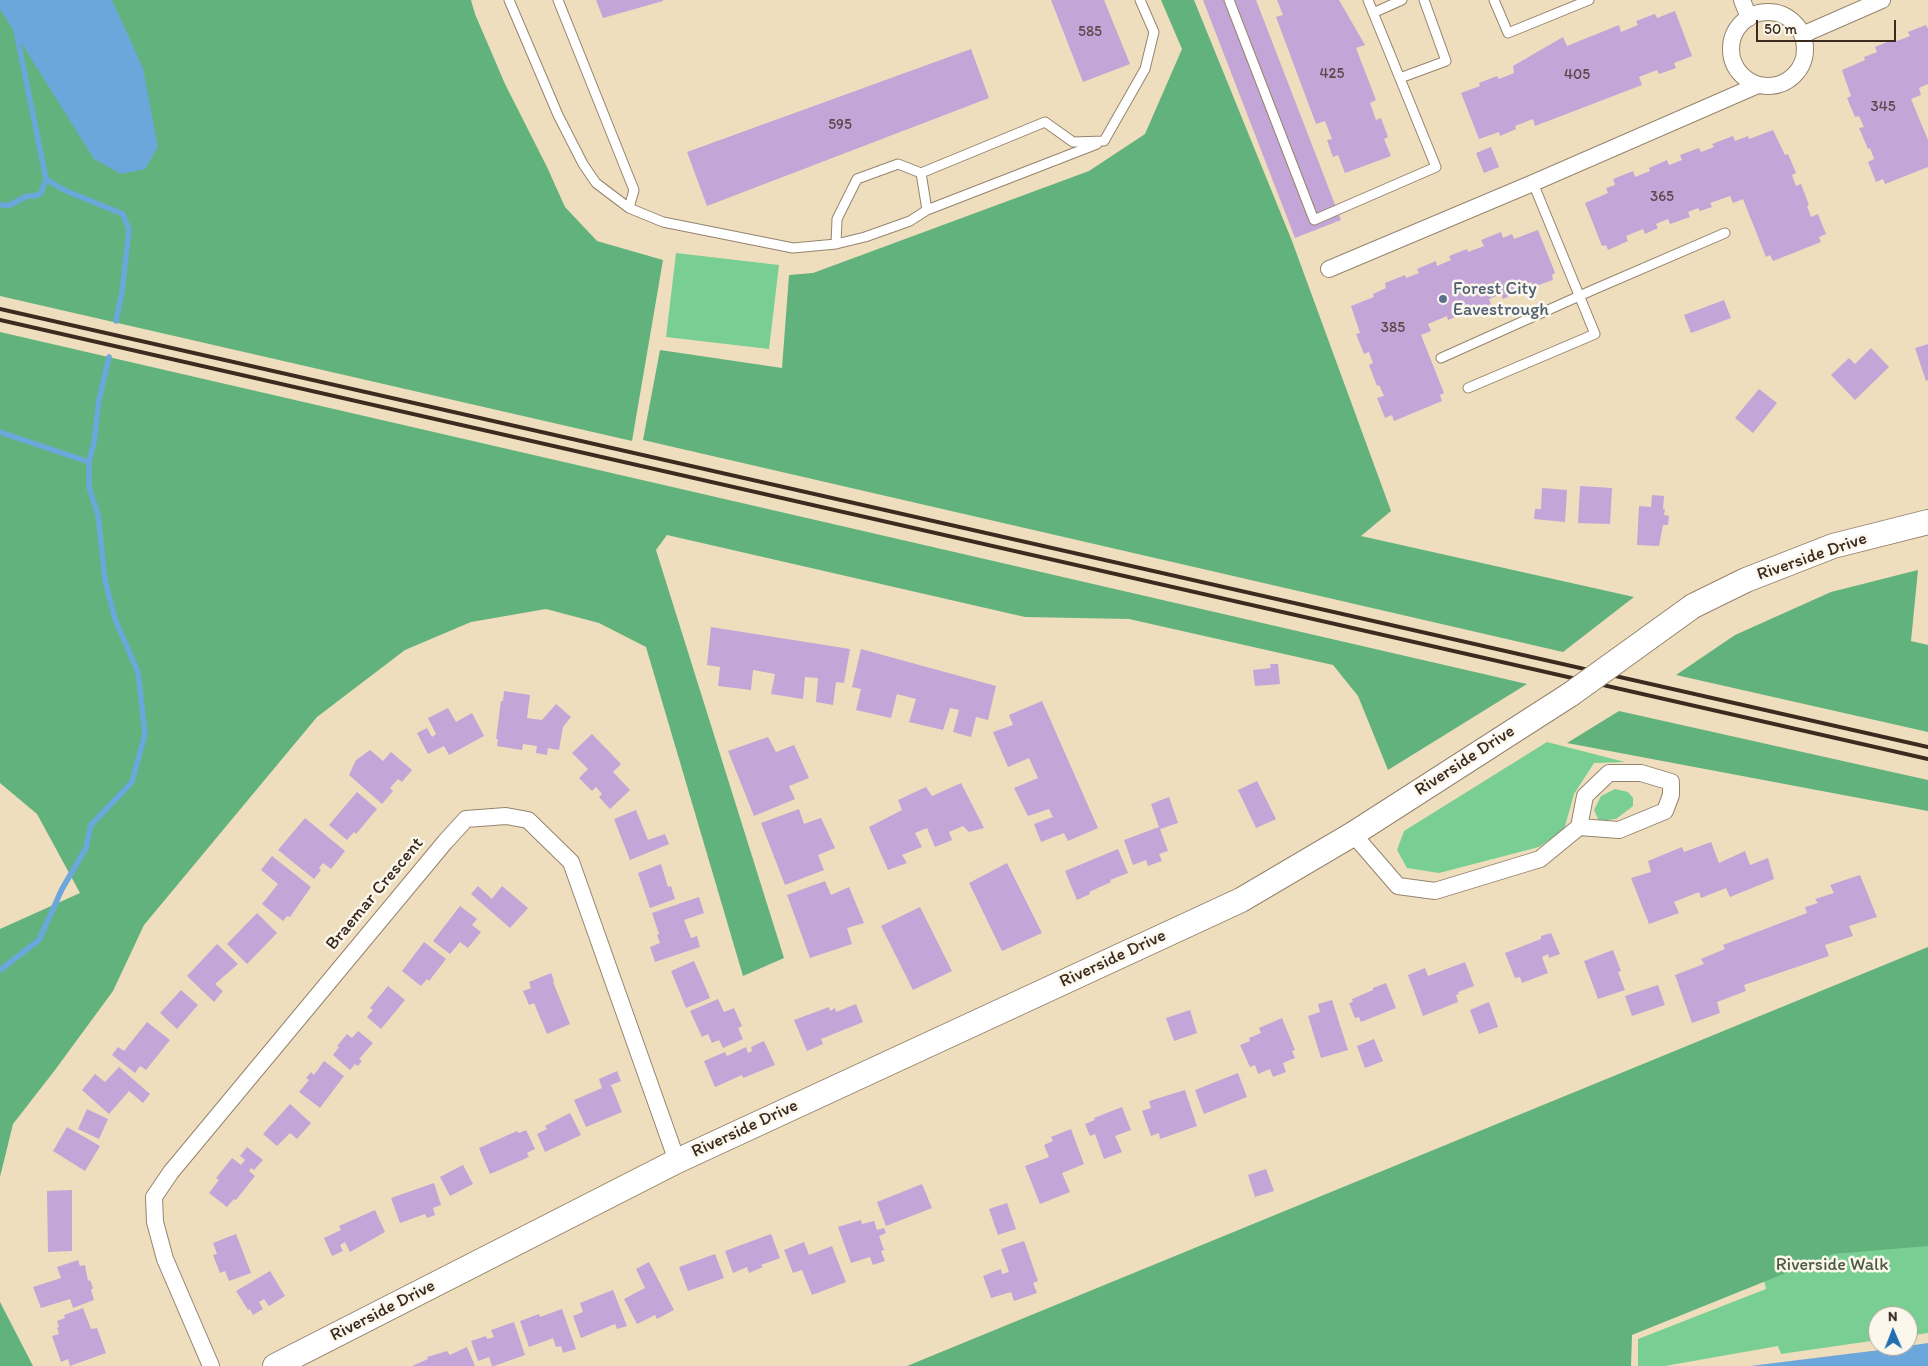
<!DOCTYPE html>
<style>
body{margin:0}
#map{position:relative;width:1928px;height:1366px;overflow:hidden;background:#efdebd;font-family:Itim,sans-serif}
canvas{display:block}
.north{position:absolute;left:1868px;top:1306px;width:50px;height:50px;box-sizing:border-box;background:#fbf7ec;border:1px solid #aea59a;border-radius:50%;rotate:359deg;font-size:14px;font-weight:700;line-height:20px;text-align:center;color:#3b2a1e}
.north::after{content:'';display:block;margin:auto;width:18px;height:22px;background:#1f6fb2;clip-path:polygon(50% 0,100% 100%,50% 72%,0 100%)}
.scale{position:absolute;left:1756px;top:20px;width:140px;height:22px;box-sizing:border-box;border:2px solid #3b2a1e;border-top:0;padding-left:6px;font-size:15px;line-height:18px;white-space:nowrap;color:#3b2a1e;-webkit-text-stroke:4px #fbf7ec;paint-order:stroke}
</style>
<div id="map">
<canvas width="1928" height="1366"></canvas>
<div class="north">N</div>
<div class="scale">50 m</div>
</div>
<script>
const context = document.querySelector('canvas').getContext('2d');
context.lineJoin = 'round';
function fill(path, color) { context.fillStyle = color; context.fill(path, 'evenodd'); }
const poly = rows => new Path2D(rows.map(r => 'M' + r).join(''));
function trace(path, color, width, dash) { context.strokeStyle = color; context.lineWidth = width; context.lineCap = dash ? 'butt' : 'round'; context.setLineDash(dash || []); context.stroke(path); }
function drawText(font, color, halo, rows, align = 'center') {
  context.font = font + ' Itim,sans-serif'; context.lineWidth = 5; context.setLineDash([]); context.textBaseline = 'middle'; context.strokeStyle = halo; context.fillStyle = color; for (const [text, x, y, turn = 0] of rows) {
    context.save(); context.translate(x, y); context.rotate((+turn || 0) * Math.PI / 180); context.textAlign = isNaN(turn) ? turn : align; if (halo) context.strokeText(text, 0, 0); context.fillText(text, 0, 0); context.restore();
  }
}
const green = poly([
 [676,253,779,265,769,349,666,337],
 [1547,742,1625,762,1594,763,1574,794,1564,830,1539,847,1439,873,1407,868,1397,850,1404,831],
 [1615,789,1628,792,1633,798,1633,806,1616,819,1599,821,1594,810,1601,796],
 [1928,1165,1928,1333,1908,1336,1908,1316,1878,1316,1878,1340,1781,1354,1778,1346,1665,1366,1638,1366,1638,1339,1766,1289,1749,1215]
]);
const forest = poly([
 [0,0,471,0,475,14,505,84,547,167,565,207,597,241,663,260,632,441,0,296],
 [1161,0,1194,0,1292,241,1391,511,1361,536,1634,597,1563,652,643,440,660,350,782,368,789,275,813,273,1089,171,1145,134,1182,49],
 [0,332,1527,684,1388,770,1358,696,1333,665,1129,619,1025,617,667,535,656,550,784,958,743,976,646,647,599,623,546,609,471,622,405,650,317,717,144,925,113,991,55,1070,13,1124,0,1177,0,929,80,893,37,814,0,783],
 [1918,570,1911,641,1928,645,1928,732,1676,675,1735,635,1831,592],
 [1619,711,1928,780,1928,811,1567,743],
 [1928,947,1928,1246,1833,1254,1632,1335,1631,1366,907,1366],
 [0,1302,33,1366,0,1366]
]);
const water = poly([
 [0,0,112,0,143,68,158,147,145,169,121,174,94,159,0,9],
 [1928,1343,1928,1366,1750,1366,1880,1350]
]);
const stream = poly([
 [46,179,64,190,123,214,129,230,122,292,116,321],
 [0,205,10,205,27,196,35,196,41,193,46,179,16,31],
 [0,432,89,462],
 [0,970,39,940,62,889,86,848,91,825,132,782,145,734,138,672,115,619,105,580,98,515,89,487,89,462,94,442,99,400,109,357]
]);
const building = poly([
 [596,0,663,0,663,1,603,18],
 [1051,0,1104,0,1130,64,1083,82],
 [1203,0,1256,0,1341,220,1295,238],
 [1277,0,1339,0,1365,45,1356,48,1376,100,1370,103,1376,120,1381,118,1388,137,1384,139,1391,156,1345,173,1338,155,1333,157,1327,140,1332,139,1325,121,1316,124,1276,17,1283,15],
 [1675,11,1692,56,1674,63,1676,68,1659,74,1657,70,1639,77,1642,85,1535,126,1533,119,1515,126,1516,129,1500,136,1499,132,1479,139,1461,93,1480,86,1479,83,1497,76,1499,79,1514,73,1513,66,1563,37,1567,46,1619,25,1621,32,1638,25,1636,21,1655,14,1657,18],
 [1926,25,1928,29,1928,84,1919,88,1921,95,1911,99,1928,140,1928,167,1885,184,1883,179,1876,182,1868,162,1874,159,1870,148,1868,149,1859,128,1864,127,1859,116,1855,117,1847,98,1851,96,1842,70,1865,60,1864,57,1877,52,1875,47,1895,39,1897,41,1910,36,1908,32],
 [971,49,989,98,707,206,687,152],
 [1773,130,1785,155,1788,154,1796,173,1792,175,1796,186,1801,184,1809,205,1807,206,1811,217,1818,214,1826,234,1819,237,1821,242,1773,261,1770,255,1766,257,1743,199,1733,203,1730,196,1710,203,1712,207,1700,211,1698,208,1688,212,1690,217,1670,224,1668,219,1656,224,1658,228,1645,234,1643,229,1626,236,1628,241,1608,250,1606,245,1602,246,1585,203,1608,193,1606,188,1615,185,1613,179,1633,171,1635,177,1650,171,1649,168,1667,160,1669,165,1682,160,1680,155,1699,148,1701,152,1714,147,1712,144,1733,136,1735,141,1748,136,1749,139],
 [1491,147,1499,167,1484,173,1476,153],
 [1538,230,1555,273,1552,275,1553,280,1533,287,1531,282,1514,289,1515,293,1503,299,1501,294,1489,299,1491,304,1471,312,1470,308,1459,312,1460,315,1448,320,1447,316,1428,324,1431,331,1421,335,1444,393,1440,395,1442,401,1394,421,1392,415,1385,418,1377,398,1384,396,1379,385,1377,386,1369,365,1373,363,1369,352,1364,354,1356,334,1360,333,1351,306,1374,297,1373,294,1386,288,1385,283,1405,275,1406,278,1419,273,1417,269,1436,261,1437,266,1451,260,1449,256,1467,249,1468,252,1484,246,1481,240,1501,232,1503,238,1512,234,1514,239],
 [1724,300,1731,318,1691,333,1684,315],
 [1928,344,1928,380,1926,381,1915,348],
 [1871,348,1889,367,1855,400,1831,375,1849,358,1855,364],
 [1759,389,1777,403,1753,433,1735,418],
 [1580,486,1612,488,1610,524,1578,523],
 [1542,488,1567,490,1565,522,1534,519,1535,509,1541,509],
 [1652,495,1664,496,1663,509,1665,509,1664,515,1669,516,1668,525,1663,525,1659,546,1637,545,1639,506,1651,507],
 [711,627,850,649,844,683,836,682,833,705,816,702,818,678,805,677,803,699,771,694,775,674,753,670,751,690,718,686,720,667,707,665],
 [861,649,996,686,988,720,976,717,971,737,953,732,959,710,950,708,943,730,909,722,916,699,897,694,891,718,856,710,861,689,852,687],
 [1270,664,1278,664,1280,684,1255,686,1253,670,1271,668],
 [504,691,530,695,527,718,542,720,556,704,571,717,563,727,559,750,548,748,547,755,536,753,537,746,523,744,522,750,497,746,498,739,496,739,501,701,503,701],
 [1042,701,1098,828,1068,841,1064,833,1041,842,1034,824,1053,817,1049,809,1028,816,1014,788,1038,778,1029,758,1008,767,993,732,1013,725,1009,715],
 [448,708,456,722,472,713,484,736,449,755,444,746,428,754,417,733,427,728,432,737,436,734,428,718],
 [592,734,621,764,613,772,630,790,610,809,599,797,602,794,596,787,592,791,579,778,588,769,572,753],
 [768,737,776,752,794,745,809,778,789,786,795,799,754,816,728,751],
 [370,750,383,761,391,752,412,770,402,782,398,779,390,788,393,791,382,804,349,775,356,760],
 [1257,781,1276,819,1256,828,1238,790],
 [961,783,984,828,969,832,963,826,949,832,952,840,935,847,927,828,915,833,922,847,902,855,907,863,888,870,869,827,902,810,898,800,926,787,932,796],
 [357,792,377,809,356,834,354,832,347,840,329,825],
 [1169,797,1178,823,1160,829,1168,851,1159,854,1162,861,1148,866,1146,860,1133,865,1124,840,1159,827,1151,804],
 [799,809,804,824,821,818,835,848,818,855,824,870,785,885,761,823],
 [636,810,648,840,665,834,669,844,630,860,614,819],
 [305,818,345,851,331,869,323,863,319,868,321,870,314,879,278,850],
 [1711,842,1719,863,1745,851,1750,865,1768,858,1774,879,1730,897,1726,888,1701,898,1699,892,1674,902,1679,913,1649,924,1631,878,1651,872,1648,861,1682,847,1684,852],
 [1118,849,1128,873,1110,880,1111,882,1089,892,1090,894,1077,900,1065,871],
 [272,856,311,887,290,917,287,916,283,921,262,904,278,884,261,870],
 [1007,863,1042,933,1002,951,969,883],
 [661,864,668,887,671,886,675,899,650,908,638,873],
 [1860,875,1877,917,1849,926,1853,936,1825,945,1829,956,1744,985,1746,991,1717,1002,1720,1013,1692,1023,1675,975,1704,964,1701,959,1725,949,1723,945,1807,913,1805,907,1818,903,1815,899,1834,893,1830,885],
 [825,881,831,895,849,887,864,923,847,928,852,944,810,958,787,895],
 [478,886,492,899,502,886,528,908,510,928,471,894],
 [699,897,704,913,684,920,691,938,697,936,700,947,655,962,650,947,660,943,657,935,659,934,652,913],
 [460,906,477,919,472,925,481,932,468,948,460,942,450,954,433,941],
 [920,907,952,971,913,990,881,926],
 [257,913,277,933,247,964,227,944],
 [1551,933,1560,954,1549,958,1548,954,1542,957,1548,973,1522,983,1520,977,1515,978,1505,953,1541,939,1541,936],
 [424,942,446,959,429,981,427,979,421,986,402,971],
 [217,944,238,964,215,984,223,991,214,1002,187,976],
 [1613,950,1621,971,1618,972,1625,990,1598,999,1584,961],
 [694,961,710,998,686,1008,671,971],
 [1465,962,1474,986,1458,992,1459,994,1456,995,1458,1002,1423,1016,1408,975,1425,968,1428,976],
 [551,973,554,981,553,982,570,1024,547,1034,534,1003,529,1005,523,991,531,988,529,982],
 [1386,983,1396,1008,1361,1022,1359,1017,1355,1018,1349,1003,1353,1002,1352,999,1373,990,1373,988],
 [1658,985,1665,1005,1632,1016,1625,996],
 [388,986,405,1000,381,1029,367,1017,373,1010,370,1008],
 [181,990,198,1005,177,1029,160,1013],
 [718,999,724,1012,734,1008,742,1026,738,1028,743,1039,723,1048,719,1040,712,1043,708,1034,702,1037,690,1011],
 [1332,1000,1348,1050,1321,1058,1308,1016,1320,1012,1318,1004],
 [1489,1002,1498,1027,1479,1034,1470,1010],
 [856,1004,863,1022,821,1039,823,1044,807,1051,794,1020,829,1007,830,1011,835,1008,836,1012],
 [1190,1010,1197,1033,1174,1041,1166,1018],
 [1282,1018,1295,1050,1292,1051,1295,1058,1283,1063,1286,1072,1273,1077,1270,1069,1258,1074,1255,1065,1250,1067,1240,1045,1250,1041,1249,1038,1261,1033,1259,1028],
 [147,1022,170,1040,146,1070,140,1066,135,1073,112,1055,118,1047,124,1051],
 [358,1031,373,1043,359,1059,362,1061,358,1066,355,1064,350,1070,333,1055,339,1047,337,1046,347,1034,352,1038],
 [1374,1039,1383,1061,1365,1068,1357,1046],
 [764,1041,775,1065,743,1078,742,1075,715,1087,704,1061,725,1052,727,1056,746,1047,748,1053,752,1051,751,1047],
 [324,1061,344,1076,320,1108,299,1092,309,1080,306,1078,311,1072,314,1075],
 [119,1067,150,1094,143,1103,129,1091,109,1114,82,1090,95,1074,105,1082],
 [617,1071,621,1081,611,1085,622,1112,586,1127,574,1100,602,1088,599,1079],
 [1238,1073,1247,1097,1204,1114,1195,1090],
 [1185,1090,1197,1126,1160,1139,1159,1133,1151,1136,1142,1111,1151,1108,1149,1101],
 [290,1104,311,1123,297,1139,290,1133,277,1146,263,1134],
 [1122,1107,1131,1130,1115,1136,1122,1152,1104,1159,1095,1134,1090,1136,1085,1124,1095,1120,1094,1118],
 [87,1109,108,1119,99,1139,78,1129],
 [570,1113,581,1135,545,1152,537,1134,547,1129,545,1126],
 [67,1127,100,1146,85,1171,53,1151],
 [1071,1129,1084,1164,1062,1173,1070,1192,1040,1204,1025,1166,1049,1157,1044,1145,1053,1141,1051,1137],
 [526,1130,535,1149,527,1153,529,1157,490,1174,479,1148,517,1131,519,1133],
 [247,1147,263,1160,254,1170,251,1168,249,1171,255,1176,236,1200,234,1199,227,1207,209,1193,219,1180,216,1178,232,1158,241,1165,245,1160,240,1156],
 [463,1165,473,1184,450,1196,440,1177],
 [1266,1169,1274,1191,1255,1197,1248,1175],
 [434,1183,441,1205,433,1208,435,1215,427,1218,425,1214,400,1223,391,1198],
 [922,1184,932,1208,886,1226,877,1202],
 [72,1190,72,1251,48,1252,47,1191],
 [1007,1203,1016,1229,998,1235,989,1209],
 [375,1210,385,1232,350,1252,345,1242,340,1245,343,1251,332,1256,324,1238,341,1230,339,1226],
 [861,1220,862,1224,874,1221,877,1230,884,1228,886,1233,879,1236,884,1250,881,1251,885,1261,873,1265,870,1257,851,1263,838,1227],
 [236,1234,251,1273,229,1281,225,1271,220,1273,213,1255,217,1254,213,1243],
 [771,1234,780,1258,761,1265,763,1267,749,1273,747,1267,733,1273,725,1251],
 [1024,1241,1038,1281,1033,1283,1037,1293,1014,1301,1011,1292,991,1298,983,1276,1001,1269,1002,1274,1009,1272,1001,1249],
 [804,1242,809,1255,832,1246,846,1282,812,1295,802,1270,793,1273,784,1250],
 [715,1254,724,1278,688,1291,679,1267],
 [78,1260,80,1266,85,1265,88,1281,90,1280,93,1288,91,1290,94,1300,73,1308,70,1299,41,1308,33,1287,61,1278,57,1267],
 [649,1262,674,1310,657,1319,655,1315,637,1324,624,1299,645,1288,636,1269],
 [270,1271,285,1296,269,1306,264,1299,259,1302,263,1309,253,1315,250,1309,248,1310,236,1291],
 [613,1290,627,1326,617,1329,615,1324,581,1338,573,1316,583,1312,580,1303],
 [83,1308,91,1329,97,1328,106,1353,70,1366,68,1359,61,1362,52,1336,59,1334,57,1328,59,1327,57,1321,65,1318,64,1315],
 [562,1309,576,1349,563,1353,561,1346,556,1347,553,1338,529,1347,520,1321,539,1314,540,1317],
 [514,1322,525,1355,494,1366,492,1366,489,1357,478,1361,471,1341,486,1336,487,1339,494,1337,491,1330],
 [467,1347,475,1366,412,1366,428,1359,427,1357,447,1351,450,1355]
]);
const service = poly([
 [509,0,558,115,583,164,596,183,629,208,663,222,793,248,836,244,865,237,910,221,927,210,921,173,898,164,857,179,837,219,836,244],
 [558,0,634,190,629,208],
 [1229,0,1314,220,1436,167,1368,0],
 [1494,0,1508,33,1589,0],
 [1373,13,1402,0],
 [1400,78,1446,61,1424,0],
 [921,173,1045,122,1073,142,1104,141,1145,69,1154,32,1140,0],
 [927,210,1097,144],
 [1441,358,1595,289,1725,233],
 [1468,388,1595,334,1533,183]
]);
const minor = poly([
 [1742,0,1749,18],
 '1731 49a37 37 0 1 1 74 0a37 37 0 1 1-74 0Z',
 [1802,35,1882,0],
 [1329,269,1533,183,1758,85],
 [1353,834,1398,886,1435,891,1540,859,1579,827,1619,830,1665,811,1671,795,1671,782,1641,773,1609,773,1585,796,1579,827],
 [211,1366,165,1259,155,1222,154,1197,171,1172,445,842,466,819,506,816,528,820,571,862,677,1161]
]);
const secondary = poly([
 [1693,606,1746,580,1833,546,1928,522],
 [275,1366,677,1161,1241,900,1353,834,1571,694]
]);
const rail = poly([
 [0,309,1928,747],
 [0,320,1928,759]
]);
const secondaryBridge = poly([
 [1571,694,1693,606]
]);
const markers = [
 [1443,299,5,"#5c6f8a"]
];
const numberNames = [
 ["585",1090,32],
 ["425",1332,74],
 ["405",1577,75],
 ["345",1883,107],
 ["595",840,125],
 ["365",1662,197],
 ["385",1393,328]
];
const serviceNames = [
 ["Forest City",1453,289],
 ["Eavestrough",1453,310]
];
const streetNames = [
 ["Riverside Drive",1812,557,-19],
 ["Riverside Drive",1465,761,-33],
 ["Braemar Crescent",375,894,-50],
 ["Riverside Drive",1113,959,-25],
 ["Riverside Drive",745,1129,-25],
 ["Riverside Drive",383,1311,-27]
];
const parkNames = [
 ["Riverside Walk",1832,1265]
];
fill(green, '#79cf93');
fill(forest, '#62b27d');
fill(water, '#6ca7dc');
trace(stream, '#6ca7dc', 5.5);
fill(building, '#c3a5d7');
trace(service, '#95846e', 11);
trace(minor, '#95846e', 18);
trace(secondary, '#95846e', 26);
trace(service, '#fff', 9);
trace(minor, '#fff', 16);
trace(secondary, '#fff', 24);
trace(rail, '#3b2a1e', 4);
trace(secondaryBridge, '#95846e', 26, []);
trace(secondaryBridge, '#fff', 24);
for (const [x, y, r, color] of markers) { const dot = new Path2D(); dot.arc(x, y, r, 0, 2 * Math.PI); context.fillStyle = color; context.fill(dot); trace(dot, '#fbf7ec', 2); }
drawText('15px', '#5d494c', null, numberNames);
drawText('18px', '#4e5e75', '#fbf7ec', serviceNames, 'left');
drawText('18px', '#3b2a1e', '#fbf7ec', streetNames);
drawText('18px', '#4e5c41', '#fbf7ec', parkNames);
</script>
